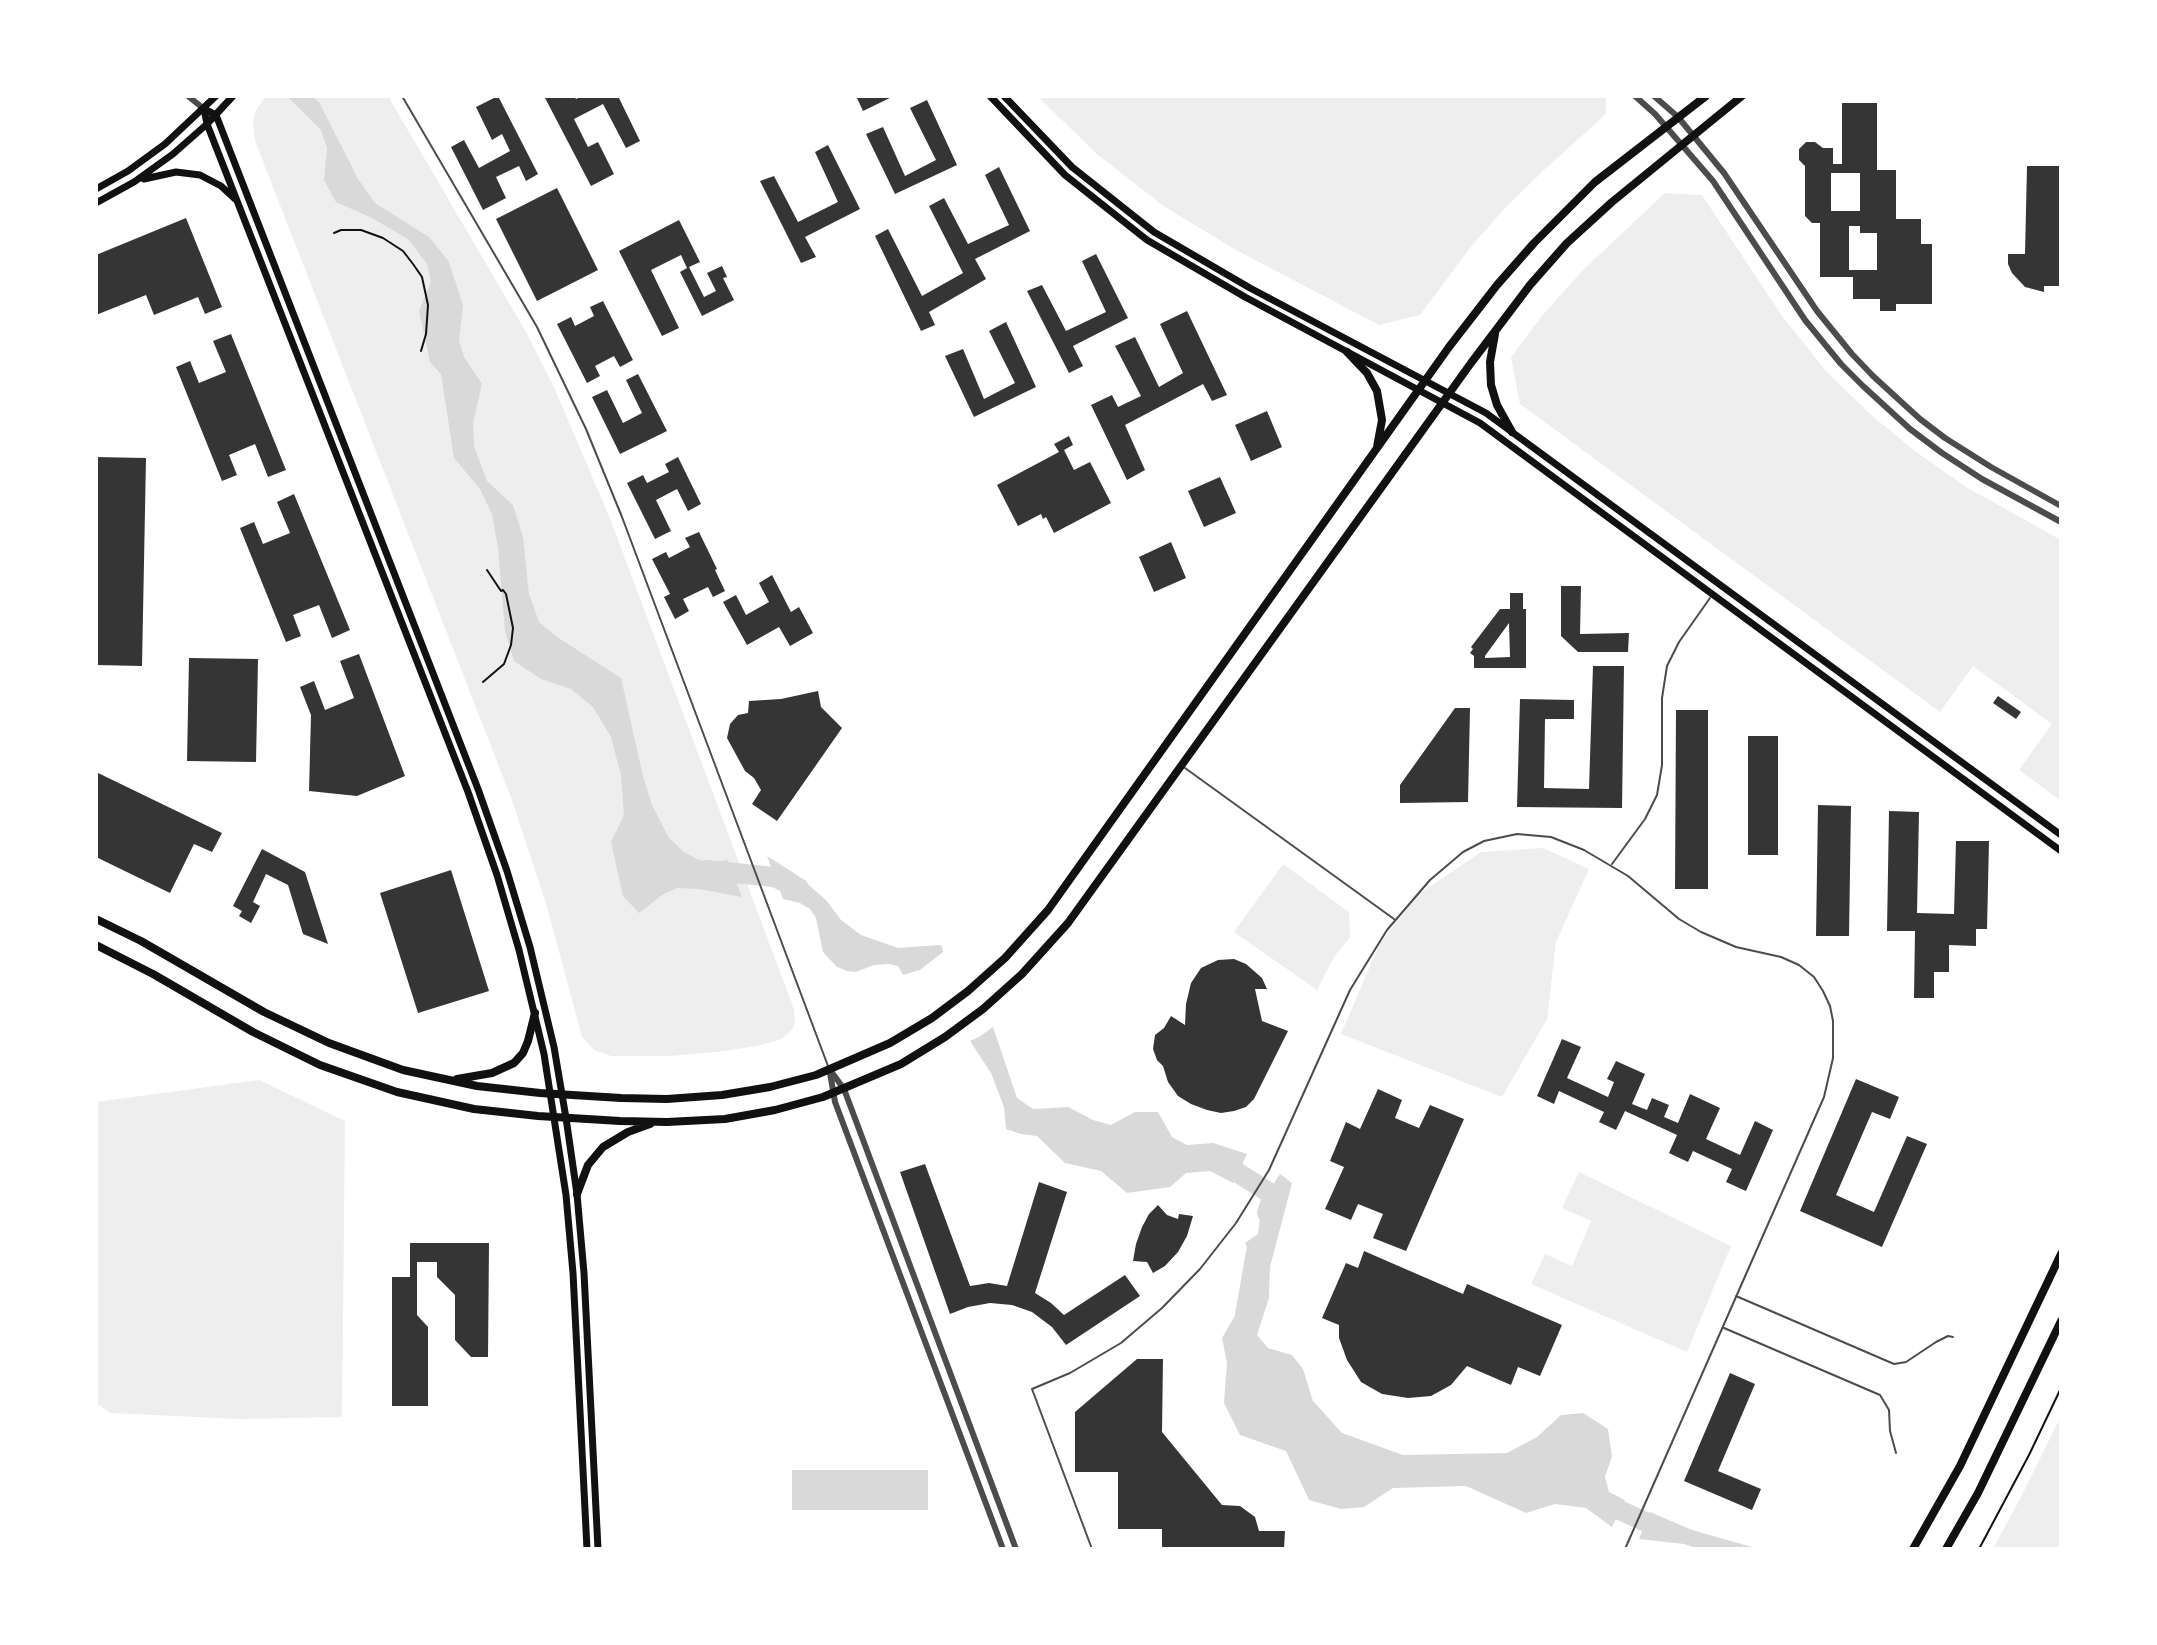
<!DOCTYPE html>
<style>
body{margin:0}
#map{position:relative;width:2157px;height:1645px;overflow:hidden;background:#fff;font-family:"Archivo Narrow",sans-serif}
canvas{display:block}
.frame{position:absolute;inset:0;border:98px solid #fff;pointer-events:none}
</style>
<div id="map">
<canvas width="2157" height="1645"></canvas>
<div class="frame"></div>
</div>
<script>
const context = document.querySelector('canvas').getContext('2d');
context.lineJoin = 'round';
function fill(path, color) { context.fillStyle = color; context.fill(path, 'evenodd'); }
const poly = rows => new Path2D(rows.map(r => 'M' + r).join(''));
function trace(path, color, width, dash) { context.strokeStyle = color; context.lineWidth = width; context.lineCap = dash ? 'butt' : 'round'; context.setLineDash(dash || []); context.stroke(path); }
const green = poly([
 [266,96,388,96,526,332,554,387,611,521,794,1009,795,1019,793,1028,782,1039,757,1046,717,1052,670,1056,611,1056,594,1050,582,1037,547,907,512,800,255,141,253,121,256,110],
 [1037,96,1606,96,1606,114,1544,170,1503,210,1470,248,1420,315,1379,325,1236,250,1165,207,1098,155],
 [1665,193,1702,195,1782,316,1826,371,1871,415,1915,451,1966,487,2061,540,2061,801,2019,770,2052,724,1973,666,1940,712,1520,404,1511,357,1541,317,1583,270],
 [1543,848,1589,869,1556,942,1547,1019,1502,1097,1341,1034,1379,945,1419,894,1481,852],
 [1283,864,1349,912,1350,937,1334,957,1317,990,1234,932],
 [259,1080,345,1121,342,1417,240,1419,110,1413,96,1403,96,1102],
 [1579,1172,1731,1246,1687,1352,1531,1284,1545,1254,1572,1266,1591,1221,1562,1208],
 [2061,1416,2061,1549,1993,1549,2022,1495]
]);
const water = poly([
 [287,96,312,96,319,102,358,179,375,203,429,237,449,262,463,305,459,340,464,357,482,384,473,423,474,446,487,481,513,505,523,537,529,594,539,622,557,637,621,678,643,776,652,805,669,838,684,852,697,859,710,863,728,860,742,897,699,889,677,888,662,895,639,913,623,896,611,842,624,815,621,775,611,737,593,707,571,689,541,679,514,661,505,631,498,548,492,514,480,489,454,458,441,374,430,362,419,311,431,282,427,264,408,239,370,217,336,202,324,180,327,148,321,130],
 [767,856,797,875,826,900,841,920,861,935,898,948,939,945,942,946,943,952,920,970,903,975,898,966,889,964,874,965,856,972,847,971,837,967,823,952,816,918,810,909,800,903,783,899],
 [993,1027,1017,1098,1033,1109,1068,1107,1093,1120,1111,1125,1135,1112,1158,1112,1172,1137,1187,1145,1213,1143,1247,1154,1233,1183,1210,1171,1186,1173,1170,1187,1127,1193,1101,1171,1065,1163,1037,1136,1021,1134,1006,1129,1004,1107,991,1073,970,1041,979,1037],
 [1280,1174,1292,1183,1270,1267,1269,1298,1257,1335,1268,1348,1292,1355,1303,1369,1313,1401,1342,1433,1403,1455,1507,1453,1537,1437,1561,1415,1583,1413,1608,1429,1612,1456,1605,1477,1609,1492,1625,1500,1612,1527,1586,1508,1555,1504,1526,1513,1466,1486,1393,1488,1364,1507,1341,1509,1309,1500,1286,1451,1240,1435,1224,1403,1227,1363,1222,1338,1251,1288,1253,1262,1245,1243,1258,1234,1262,1202],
 [792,1470,928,1470,928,1510,792,1510],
 [1650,1512,1692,1530,1759,1549,1698,1549,1684,1544,1639,1539]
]);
const river = poly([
 [706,870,774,877,799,888],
 [1214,1161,1227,1166,1273,1195,1267,1213],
 [1245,1315,1256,1252],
 [1595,1499,1668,1532]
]);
const building = poly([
 [498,96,538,174,526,181,519,166,496,177,506,198,483,210,451,147,464,140,479,168,510,151,502,134,492,140,476,107],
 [544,96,574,96,576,99,582,96,618,96,640,141,626,148,603,104,574,119,588,147,598,142,614,174,591,186],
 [856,96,894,96,863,111],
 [927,100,957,165,895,194,866,134,883,127,905,176,936,160,910,108],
 [1842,103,1877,103,1877,170,1896,170,1896,219,1921,219,1921,244,1932,244,1932,304,1896,304,1896,311,1880,311,1880,299,1853,299,1853,277,1820,277,1820,223,1812,223,1805,216,1805,166,1799,160,1799,149,1806,142,1815,142,1823,148,1833,148,1833,164,1842,164],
 [1831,173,1860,173,1860,211,1831,211],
 [1849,226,1860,226,1860,233,1877,233,1877,270,1849,270],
 [828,145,860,209,805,237,816,257,801,263,760,181,774,176,798,222,838,202,815,152],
 [2027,166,2061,166,2061,286,2044,286,2044,292,2025,287,2012,273,2008,264,2008,254,2025,254],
 [999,167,1030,231,975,259,986,279,929,312,935,325,921,331,875,236,888,229,922,296,963,273,929,206,944,198,968,244,1009,225,985,175],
 [557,188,598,270,537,301,496,219],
 [186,218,222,307,205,314,198,297,154,315,146,295,96,315,96,255],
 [679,220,700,262,689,267,704,297,716,291,707,273,722,266,727,277,723,278,734,300,702,316,680,272,687,268,681,255,651,270,679,328,662,336,619,251],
 [1096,254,1128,318,1073,346,1083,366,1069,373,1027,291,1042,285,1066,331,1106,312,1082,261],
 [603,301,633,360,620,367,614,356,595,366,600,376,587,383,557,324,571,317,575,326,594,316,590,307],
 [1187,311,1227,395,1212,401,1203,384,1125,425,1145,470,1127,480,1091,405,1112,395,1118,407,1141,396,1115,346,1135,337,1159,387,1183,373,1160,324],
 [1006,322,1036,387,974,417,945,356,963,349,984,399,1015,383,989,331],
 [231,334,286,470,268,477,255,444,229,455,237,475,222,481,176,367,190,361,199,383,226,372,213,341],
 [638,374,667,431,620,454,592,397,607,390,623,423,642,413,626,380],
 [1267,411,1282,447,1251,461,1235,425],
 [1069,436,1073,445,1064,450,1074,470,1090,462,1111,503,1054,533,1046,517,1043,519,1041,514,1018,526,997,485,1059,452,1054,444],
 [96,457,146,458,142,666,96,665],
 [678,457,701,504,688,511,677,489,656,500,671,531,655,539,627,483,643,475,647,483,669,472,665,464],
 [1220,477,1236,513,1204,527,1188,491],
 [294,494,350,630,332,638,319,605,293,615,301,636,286,642,240,528,254,522,263,544,290,533,277,502],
 [699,532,717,569,715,570,725,591,713,597,708,587,683,599,689,611,675,619,664,597,670,594,652,559,666,552,669,558,690,547,685,538],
 [1171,542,1186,578,1154,592,1139,557],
 [772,575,791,612,799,607,813,633,790,646,779,627,747,645,723,602,736,595,746,615,769,602,759,583],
 [1561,586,1581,586,1580,634,1629,633,1628,652,1578,652,1561,636],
 [1510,593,1523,593,1523,609,1526,609,1526,668,1474,668,1474,656,1470,653,1473,649,1471,647,1500,609,1510,609],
 [1509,623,1510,657,1485,658,1485,656],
 [359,654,405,776,357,796,309,791,311,715,300,687,314,681,325,710,354,698,340,661],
 [189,658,258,659,256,762,187,761],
 [1593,666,1624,666,1622,808,1517,807,1520,699,1574,700,1574,719,1545,719,1544,788,1589,789],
 [818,691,821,707,842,728,777,821,752,804,761,790,754,778,745,771,727,738,730,724,738,715,748,713,749,701,781,699],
 [1998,696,2021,712,2016,719,1993,703],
 [1455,708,1470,708,1468,802,1400,803,1400,785],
 [1676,710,1708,710,1708,889,1675,889],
 [1748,736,1778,736,1778,855,1748,855],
 [96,772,222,833,212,852,194,844,170,893,96,857],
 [1818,805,1851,806,1849,936,1816,936],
 [1889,811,1919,812,1917,913,1954,914,1956,841,1989,841,1987,929,1976,929,1976,946,1949,945,1949,972,1934,972,1934,998,1914,998,1915,931,1887,931],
 [262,849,305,872,328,944,303,934,288,885,266,874,253,902,260,906,251,923,239,916,242,911,233,906],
 [451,870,489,991,418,1013,380,893],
 [1234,959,1246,964,1262,978,1267,989,1255,989,1262,1021,1288,1031,1254,1099,1246,1107,1234,1111,1221,1113,1207,1110,1191,1104,1178,1096,1168,1082,1163,1066,1157,1060,1153,1049,1155,1035,1164,1028,1171,1016,1185,1025,1186,1004,1191,983,1201,968,1218,960],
 [1562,1039,1581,1047,1567,1078,1608,1097,1614,1082,1607,1079,1616,1061,1645,1074,1632,1104,1647,1110,1652,1098,1669,1105,1664,1117,1678,1123,1690,1094,1720,1108,1706,1139,1740,1155,1755,1121,1773,1130,1746,1191,1726,1182,1732,1169,1693,1151,1688,1162,1669,1153,1677,1135,1625,1111,1616,1130,1599,1122,1604,1112,1559,1091,1554,1104,1537,1096],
 [1856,1079,1899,1097,1890,1119,1872,1112,1836,1195,1874,1212,1907,1136,1927,1144,1882,1247,1800,1211],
 [1378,1089,1402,1100,1395,1118,1419,1128,1430,1105,1464,1119,1406,1251,1373,1238,1383,1214,1358,1204,1351,1220,1325,1209,1344,1167,1330,1161,1346,1122,1360,1129],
 [925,1164,970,1286,989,1283,1007,1286,1039,1182,1067,1192,1035,1293,1051,1303,1064,1315,1125,1275,1140,1296,1066,1345,1052,1327,1032,1312,1012,1305,990,1303,968,1307,950,1314,900,1172],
 [1158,1205,1167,1215,1178,1219,1179,1214,1193,1216,1187,1236,1178,1252,1165,1266,1153,1273,1147,1262,1133,1261,1136,1244,1142,1227,1149,1214],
 [410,1243,489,1243,488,1357,471,1357,455,1340,455,1295,437,1277,437,1262,417,1262,417,1315,428,1327,428,1406,392,1406,392,1277,410,1277],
 [1364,1251,1463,1294,1467,1284,1562,1325,1540,1376,1518,1367,1511,1385,1467,1366,1451,1385,1431,1396,1408,1398,1382,1394,1361,1382,1347,1360,1339,1338,1339,1325,1322,1318,1346,1263,1358,1268],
 [1137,1359,1163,1359,1162,1432,1222,1505,1240,1506,1255,1517,1259,1531,1285,1531,1284,1549,1162,1549,1162,1529,1118,1529,1118,1472,1075,1472,1075,1412],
 [1730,1373,1755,1384,1718,1471,1761,1489,1752,1510,1684,1481]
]);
const path = poly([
 [334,233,341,230,361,230,383,238,403,251,413,264,422,277,428,305,426,334,421,351],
 [483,682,504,664,511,645,513,628,506,594,503,590,501,591,487,570],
 [1979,1549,2029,1455,2061,1388]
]);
const service = poly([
 [402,96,537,327,586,429,622,517,828,1066],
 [1185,768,1394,919],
 [1612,864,1645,819,1657,795,1662,765,1662,698,1667,666,1679,642,1710,598],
 [1736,1296,1894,1364,1906,1362,1936,1342,1948,1336,1953,1337],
 [1724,1328,1880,1395,1889,1410,1890,1431,1896,1453],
 [1092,1549,1032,1389,1070,1373,1121,1343,1162,1308,1200,1269,1236,1223,1269,1170,1350,990,1387,930,1430,880,1463,852,1484,841,1517,834,1551,837,1584,850,1628,876,1679,919,1701,932,1736,947,1781,957,1799,965,1814,977,1823,991,1830,1006,1833,1021,1833,1058,1824,1097,1625,1549]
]);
const tertiary = poly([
 [188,96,204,109],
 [1635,96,1655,114,1713,181,1805,320,1841,364,1863,386,1910,429,1942,453,1982,479,2061,522],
 [1654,96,1678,117,1724,173,1817,311,1852,354,1873,376,1920,419,1945,438,1991,467,2061,506],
 [830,1070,844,1089,1016,1549],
 [830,1073,835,1102,1003,1549]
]);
const secondary = poly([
 [990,96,1065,175,1147,240,1245,297,1480,423,2061,851],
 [1004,96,1072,167,1154,232,1250,288,1486,413,2061,835],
 [204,109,216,115,478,789,507,871,530,947,554,1047,566,1118,577,1194,584,1273,598,1549],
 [204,109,207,124,468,792,497,875,519,950,544,1054,566,1195,573,1273,587,1549],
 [144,179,176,172,200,175,221,186,235,199],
 [96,189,128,171,165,144,216,96],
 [96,203,134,182,173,154,207,124,233,96]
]);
const primary = poly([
 [1495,334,1490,362,1491,385,1497,405,1512,432],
 [1347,352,1367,373,1377,391,1382,420,1377,447],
 [96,919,141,941,264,1012,329,1043,403,1070,477,1086,540,1093,621,1098,667,1099,722,1095,770,1087,816,1075,890,1043,932,1018,968,991,1005,958,1048,910,1449,347,1497,285,1534,243,1595,182,1706,96],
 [96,945,153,974,253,1032,320,1065,397,1092,474,1109,538,1116,620,1121,667,1122,725,1119,775,1110,823,1097,901,1064,945,1037,983,1009,1022,974,1068,923,1471,363,1530,285,1567,243,1612,202,1742,96],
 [457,1079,492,1073,514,1063,523,1053,528,1041,535,1013],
 [577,1194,588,1165,603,1147,628,1132,650,1124],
 [1913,1549,1960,1466,2061,1254],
 [1946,1549,1978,1493,2061,1321]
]);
fill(green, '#eee');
fill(water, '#d9d9d9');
trace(river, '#d9d9d9', 20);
fill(building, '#353535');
trace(path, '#111', 2);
trace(service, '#4c4c4c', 2);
trace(tertiary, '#4c4c4c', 6);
trace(secondary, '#111', 7);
trace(primary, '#111', 8);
</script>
